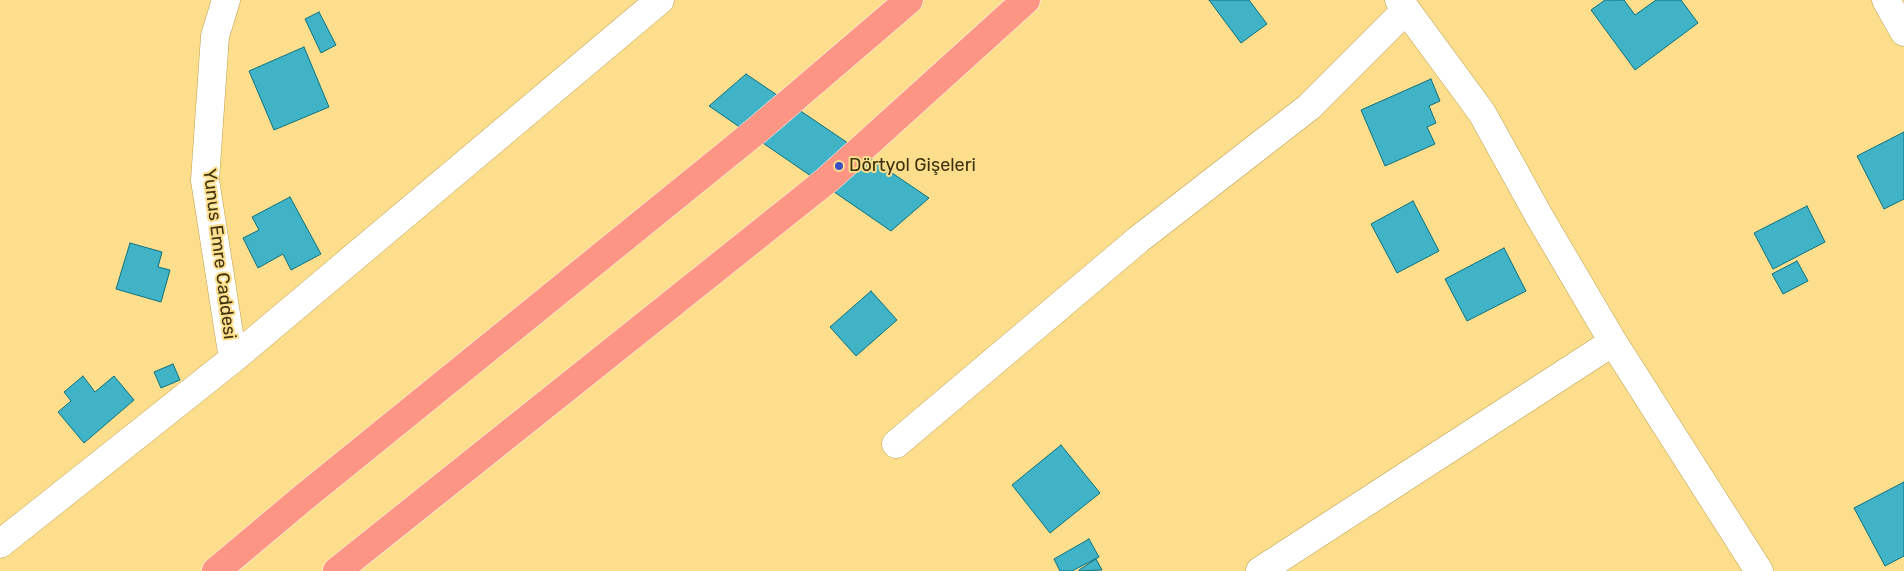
<!DOCTYPE html>
<meta charset="utf-8">
<style>
body{margin:0}
canvas{display:block;background:#fcde8c}
</style>
<canvas width="1904" height="571"></canvas>
<script>
const context = document.querySelector('canvas').getContext('2d');
context.lineJoin = 'round';
function fill(path, color) { context.fillStyle = color; context.fill(path, 'evenodd'); }
const poly = rows => new Path2D(rows.map(r => 'M' + r).join(''));
function trace(path, color, width, dash) { context.strokeStyle = color; context.lineWidth = width; context.lineCap = dash ? 'butt' : 'round'; context.setLineDash(dash || []); context.stroke(path); }
function drawText(font, color, halo, rows, align = 'center') {
  context.font = font + ' Rubik,sans-serif'; context.lineWidth = 4; context.setLineDash([]); context.textBaseline = 'middle'; context.strokeStyle = halo; context.fillStyle = color; for (const [text, x, y, turn = 0] of rows) {
    context.save(); context.translate(x, y); context.rotate((+turn || 0) * Math.PI / 180); context.textAlign = isNaN(turn) ? turn : align; if (halo) context.strokeText(text, 0, 0); context.fillText(text, 0, 0); context.restore();
  }
}
const building = poly([
 [1209,0,1249,0,1267,24,1241,43,1209,0],
 [1605,0,1624,0,1635,15,1656,0,1681,0,1698,23,1635,70,1591,10,1605,0],
 [319,12,336,45,321,53,305,19,319,12],
 [304,47,329,107,274,130,249,71,304,47],
 [746,74,929,198,891,231,709,106,746,74],
 [1431,79,1440,101,1429,106,1436,123,1427,127,1435,144,1385,166,1361,110,1431,79],
 [1904,132,1904,199,1884,209,1857,156,1904,132],
 [290,197,321,254,291,270,283,254,258,268,243,238,259,230,252,217,290,197],
 [1413,201,1439,251,1397,273,1371,224,1413,201],
 [1807,206,1825,242,1773,269,1754,233,1807,206],
 [130,243,162,252,158,267,170,270,161,302,116,289,130,243],
 [1504,248,1526,291,1467,321,1445,279,1504,248],
 [1797,261,1808,281,1783,294,1772,274,1797,261],
 [871,291,897,320,856,356,830,327,871,291],
 [173,364,180,380,161,388,154,372,173,364],
 [83,376,95,392,114,376,134,400,84,443,58,412,71,401,64,392,83,376],
 [1061,445,1100,493,1050,533,1012,485,1061,445],
 [1904,482,1904,556,1885,566,1854,508,1904,482],
 [1089,539,1099,557,1072,571,1060,571,1054,559,1089,539],
 [1096,559,1102,570,1079,571,1079,570,1096,559]
]);
const minor = poly([
 [226,0,215,36,205,180,233,359],
 [1399,0,1482,113,1539,216,1613,342,1759,571],
 [1886,0,1904,32],
 [896,444,1139,239,1309,107,1406,10],
 [0,544,233,359,660,0],
 [1260,571,1613,342]
]);
const highway = poly([
 [216,571,303,498,756,131,909,0],
 [337,571,827,180,1026,0]
]);
const markers = [
 [839,166,5,"#3b50c2"]
];
const poiNames = [
 ["Dörtyol Gişeleri",849,166]
];
const streetNames = [
 ["Yunus Emre Caddesi",219,254,83]
];
fill(building, '#41b3c6');
trace(building, '#0b7280', 1);
trace(minor, '#bb9f4d', 29);
trace(highway, '#fff', 29);
trace(minor, '#fff', 28);
trace(highway, '#fc9584', 28);
for (const [x, y, r, color] of markers) { const dot = new Path2D(); dot.arc(x, y, r, 0, 2 * Math.PI); context.fillStyle = color; context.fill(dot); trace(dot, '#fcde8c', 2); }
drawText('18px', '#3d310e', '#fcde8c', poiNames, 'left');
drawText('18px', '#3d310e', '#fcde8c', streetNames);
</script>
